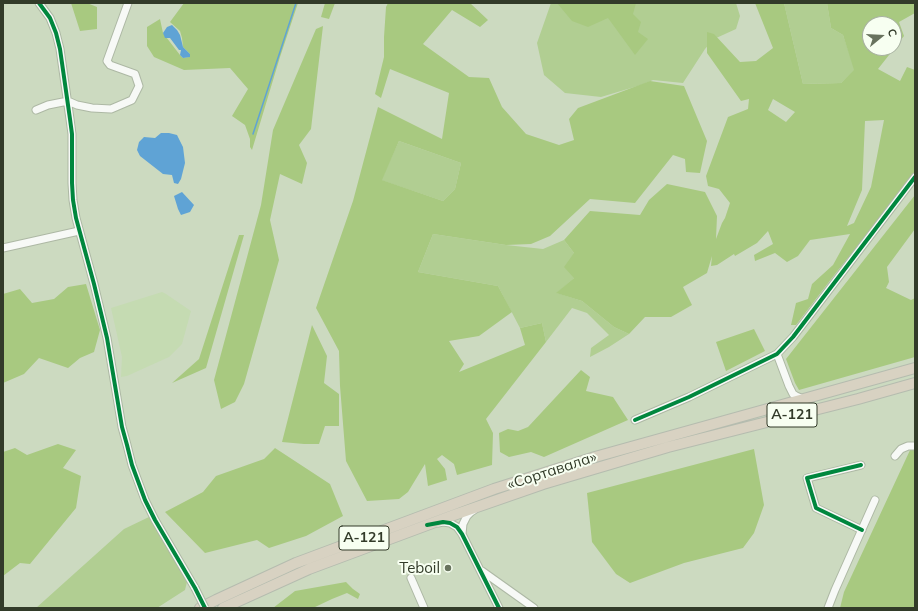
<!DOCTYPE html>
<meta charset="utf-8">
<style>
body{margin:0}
#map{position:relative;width:918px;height:611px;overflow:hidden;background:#ccdac0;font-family:Mulish,sans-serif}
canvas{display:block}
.frame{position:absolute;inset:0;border:4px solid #323b29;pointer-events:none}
.north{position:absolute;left:862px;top:16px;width:40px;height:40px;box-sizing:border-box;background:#f7fff1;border:1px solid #a8b1a1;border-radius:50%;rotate:72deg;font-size:11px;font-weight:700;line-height:16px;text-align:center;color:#323b29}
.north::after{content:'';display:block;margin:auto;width:14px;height:18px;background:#68735e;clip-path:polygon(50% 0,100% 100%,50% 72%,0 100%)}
</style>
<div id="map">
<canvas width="918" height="611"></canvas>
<div class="frame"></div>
<div class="north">С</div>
</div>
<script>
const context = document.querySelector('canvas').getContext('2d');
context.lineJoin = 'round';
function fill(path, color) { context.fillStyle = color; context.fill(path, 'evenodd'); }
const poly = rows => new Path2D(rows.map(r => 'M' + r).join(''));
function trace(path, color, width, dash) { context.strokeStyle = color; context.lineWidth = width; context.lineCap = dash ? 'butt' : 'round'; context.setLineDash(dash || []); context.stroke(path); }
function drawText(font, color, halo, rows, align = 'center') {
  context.font = font + ' Mulish,sans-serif'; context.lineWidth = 4; context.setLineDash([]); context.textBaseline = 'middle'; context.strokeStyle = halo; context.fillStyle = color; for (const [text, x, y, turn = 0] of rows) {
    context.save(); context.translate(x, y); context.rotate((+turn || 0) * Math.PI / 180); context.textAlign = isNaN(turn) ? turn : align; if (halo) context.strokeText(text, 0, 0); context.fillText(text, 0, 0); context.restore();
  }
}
const built = poly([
 [162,292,166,294,191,311,182,344,169,357,127,376,121,377,122,357,111,308]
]);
const green = poly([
 [551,3,736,3,740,16,736,29,714,39,705,49,683,83,653,80,641,85,601,97,565,93,544,75,537,43],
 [784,3,827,3,831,28,843,35,855,70,841,83,803,84],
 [399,141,461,163,455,189,443,201,381,180],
 [433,234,506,245,543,249,564,240,574,253,574,278,557,293,582,301,614,327,629,334,609,347,590,357,591,348,609,335,587,313,572,308,546,342,542,323,520,328,498,286,418,272],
 [149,517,187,582,185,590,157,608,36,608,124,529]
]);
const forest = poly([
 [71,3,87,3,97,7,97,29,80,31],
 [184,3,250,3,253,4,257,3,298,3,280,57,252,150,250,147,250,139,245,125,232,116,248,89,230,68,184,70,154,57,147,46,147,27,160,19,163,33,180,55,183,58,189,57,190,54,183,47,182,38,180,31,170,22],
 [325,3,335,3,329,19,321,17],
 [388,3,470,3,488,20,480,27,452,10,423,44,469,77,489,78,502,107,526,134,559,145,574,140,569,119,578,108,650,81,684,86,707,141,700,173,686,172,685,159,673,155,635,203,590,199,550,236,531,244,506,245,433,234,418,272,498,286,512,312,479,336,449,341,464,364,459,372,525,345,520,328,542,323,546,342,486,419,493,433,492,465,457,475,454,464,442,455,437,459,445,469,447,480,428,486,425,464,408,492,399,499,367,501,346,461,340,386,339,351,316,308,353,201,378,107,442,139,449,93,390,69,381,98,375,94,384,57,384,37,386,7],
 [399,141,461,163,455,189,443,201,382,180],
 [557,3,636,3,633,14,641,22,638,32,648,39,635,55,608,18,588,27,572,21],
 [755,3,784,3,803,84,841,83,854,70,843,35,831,28,827,3,915,3,915,13,899,22,904,36,878,69,900,81,907,67,915,70,915,174,835,274,796,325,791,325,796,303,808,299,812,284,833,265,850,234,810,240,798,256,787,262,775,253,755,261,754,255,773,244,768,231,757,243,735,256,734,254,717,265,711,266,712,256,707,273,683,287,692,305,671,317,645,317,629,334,614,327,582,301,556,293,574,278,564,267,574,253,564,240,590,211,640,215,649,200,667,184,705,192,717,216,716,239,722,223,725,218,730,203,719,189,708,186,706,176,728,117,748,109,749,99,741,101,707,53,707,32,714,34,740,62,756,61,773,48],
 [870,24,894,24,894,48,870,48],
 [773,99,795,112,786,122,768,110],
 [884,120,871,187,854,223,847,226,862,190,865,121],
 [323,26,311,129,299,145,307,163,302,184,280,174,270,220,279,260,244,384,235,402,221,409,214,380,261,205,273,130,316,29],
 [915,195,915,229,887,267,889,282,886,288,911,300,915,298,915,357,799,390,795,383,786,359],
 [239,235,244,235,206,368,172,383,199,359],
 [86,284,100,330,94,352,80,358,68,368,39,358,24,374,3,383,3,294,20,289,32,303,54,299,68,287],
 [312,325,327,356,324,383,339,394,339,426,325,426,319,444,304,444,282,442],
 [754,329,765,351,726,371,716,342],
 [581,370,590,377,586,391,613,397,628,420,544,457,531,452,509,457,500,452,499,433,508,429,518,431,528,427],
 [58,444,76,450,63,468,81,476,76,508,30,564,20,563,3,576,3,452,15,448,27,455],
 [275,448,330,484,343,516,306,536,269,548,257,540,205,553,165,512,203,492,216,476,264,459],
 [911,448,915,451,915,608,840,608,844,592],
 [754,449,764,505,754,533,743,548,684,563,630,583,616,574,592,542,587,493],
 [346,582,353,589,360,594,358,599,347,593,332,599,313,608,273,608,295,591]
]);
const water = poly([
 [172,25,177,30,180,35,183,47,190,54,190,57,183,58,180,55,181,50,179,50,170,38,165,38,163,33,167,27],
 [161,133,169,133,177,135,183,147,185,163,181,179,178,184,174,183,172,175,163,174,140,156,137,150,139,142,144,137,155,138],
 [182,192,194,205,190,212,181,215,178,209,174,196]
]);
const stream = poly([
 [253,134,296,3]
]);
const minor = poly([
 [39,3,50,18,56,33,60,49,70,119,72,134,72,183,73,200,76,218,94,284,107,338,122,427,127,445,132,465,145,500,155,520,195,588],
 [36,110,48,105,68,101,77,105,92,108,111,109,132,100,139,86,135,74,110,65,107,61,128,3],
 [3,248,79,231],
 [777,354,789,386,793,394,796,396,803,399],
 [635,420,689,397,777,354,793,337,915,177],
 [895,456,901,449,908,446,915,446],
 [861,465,807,478,816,508,862,530],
 [438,523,443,522,450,523,457,527,462,534,499,608],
 [462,534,463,524,467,516,471,512,474,510],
 [482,571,534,608],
 [411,578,424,608],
 [828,608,835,590,875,500]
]);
const highway = poly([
 [200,608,216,600,296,563,494,489,595,457,915,368],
 [223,608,309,569,454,515,543,484,668,447,858,399,915,383]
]);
const minorBridge = poly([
 [195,588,205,608]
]);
const cycleway = poly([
 [39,3,50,18,56,33,60,49,70,119,72,134,72,183,73,200,76,218,94,284,107,338,122,427,127,445,132,465,145,500,155,520,195,588,205,608],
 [635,420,689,397,777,354,793,337,915,177],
 [861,465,807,478,816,508,862,530],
 [427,525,443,522,450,523,457,527,462,534,499,608]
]);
const markers = [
 [448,568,4,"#68735e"]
];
const shields = [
 [792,415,50],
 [364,538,50]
];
const shieldNames = [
 ["А-121",792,415],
 ["А-121",364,538]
];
const streetNames = [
 ["«Сортавала»",552,471,-18]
];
const poiNames = [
 ["Teboil",440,568]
];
fill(built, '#c5dbb2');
fill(green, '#b1ce92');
fill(forest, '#a8c980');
fill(water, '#5fa3d5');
trace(stream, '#5fa3d5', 1.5);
trace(minor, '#adb8a4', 9);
trace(highway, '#b5bcaf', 12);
trace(minor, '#f7f9f6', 7);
trace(highway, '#d8d2c2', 10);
trace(minorBridge, '#adb8a4', 9, []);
trace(minorBridge, '#f7f9f6', 7);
trace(cycleway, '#00873e', 4);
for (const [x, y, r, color] of markers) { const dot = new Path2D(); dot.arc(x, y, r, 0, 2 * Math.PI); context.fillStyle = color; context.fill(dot); trace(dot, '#f7fff1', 1.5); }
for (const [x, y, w] of shields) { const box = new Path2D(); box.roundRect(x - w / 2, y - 12, w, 24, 3); context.fillStyle = '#f7fff1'; context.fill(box); trace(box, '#323b29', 1); }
drawText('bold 14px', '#323b29', null, shieldNames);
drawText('15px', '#323b29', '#f7fff1', streetNames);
drawText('15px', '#323b29', '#f7fff1', poiNames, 'right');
</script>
